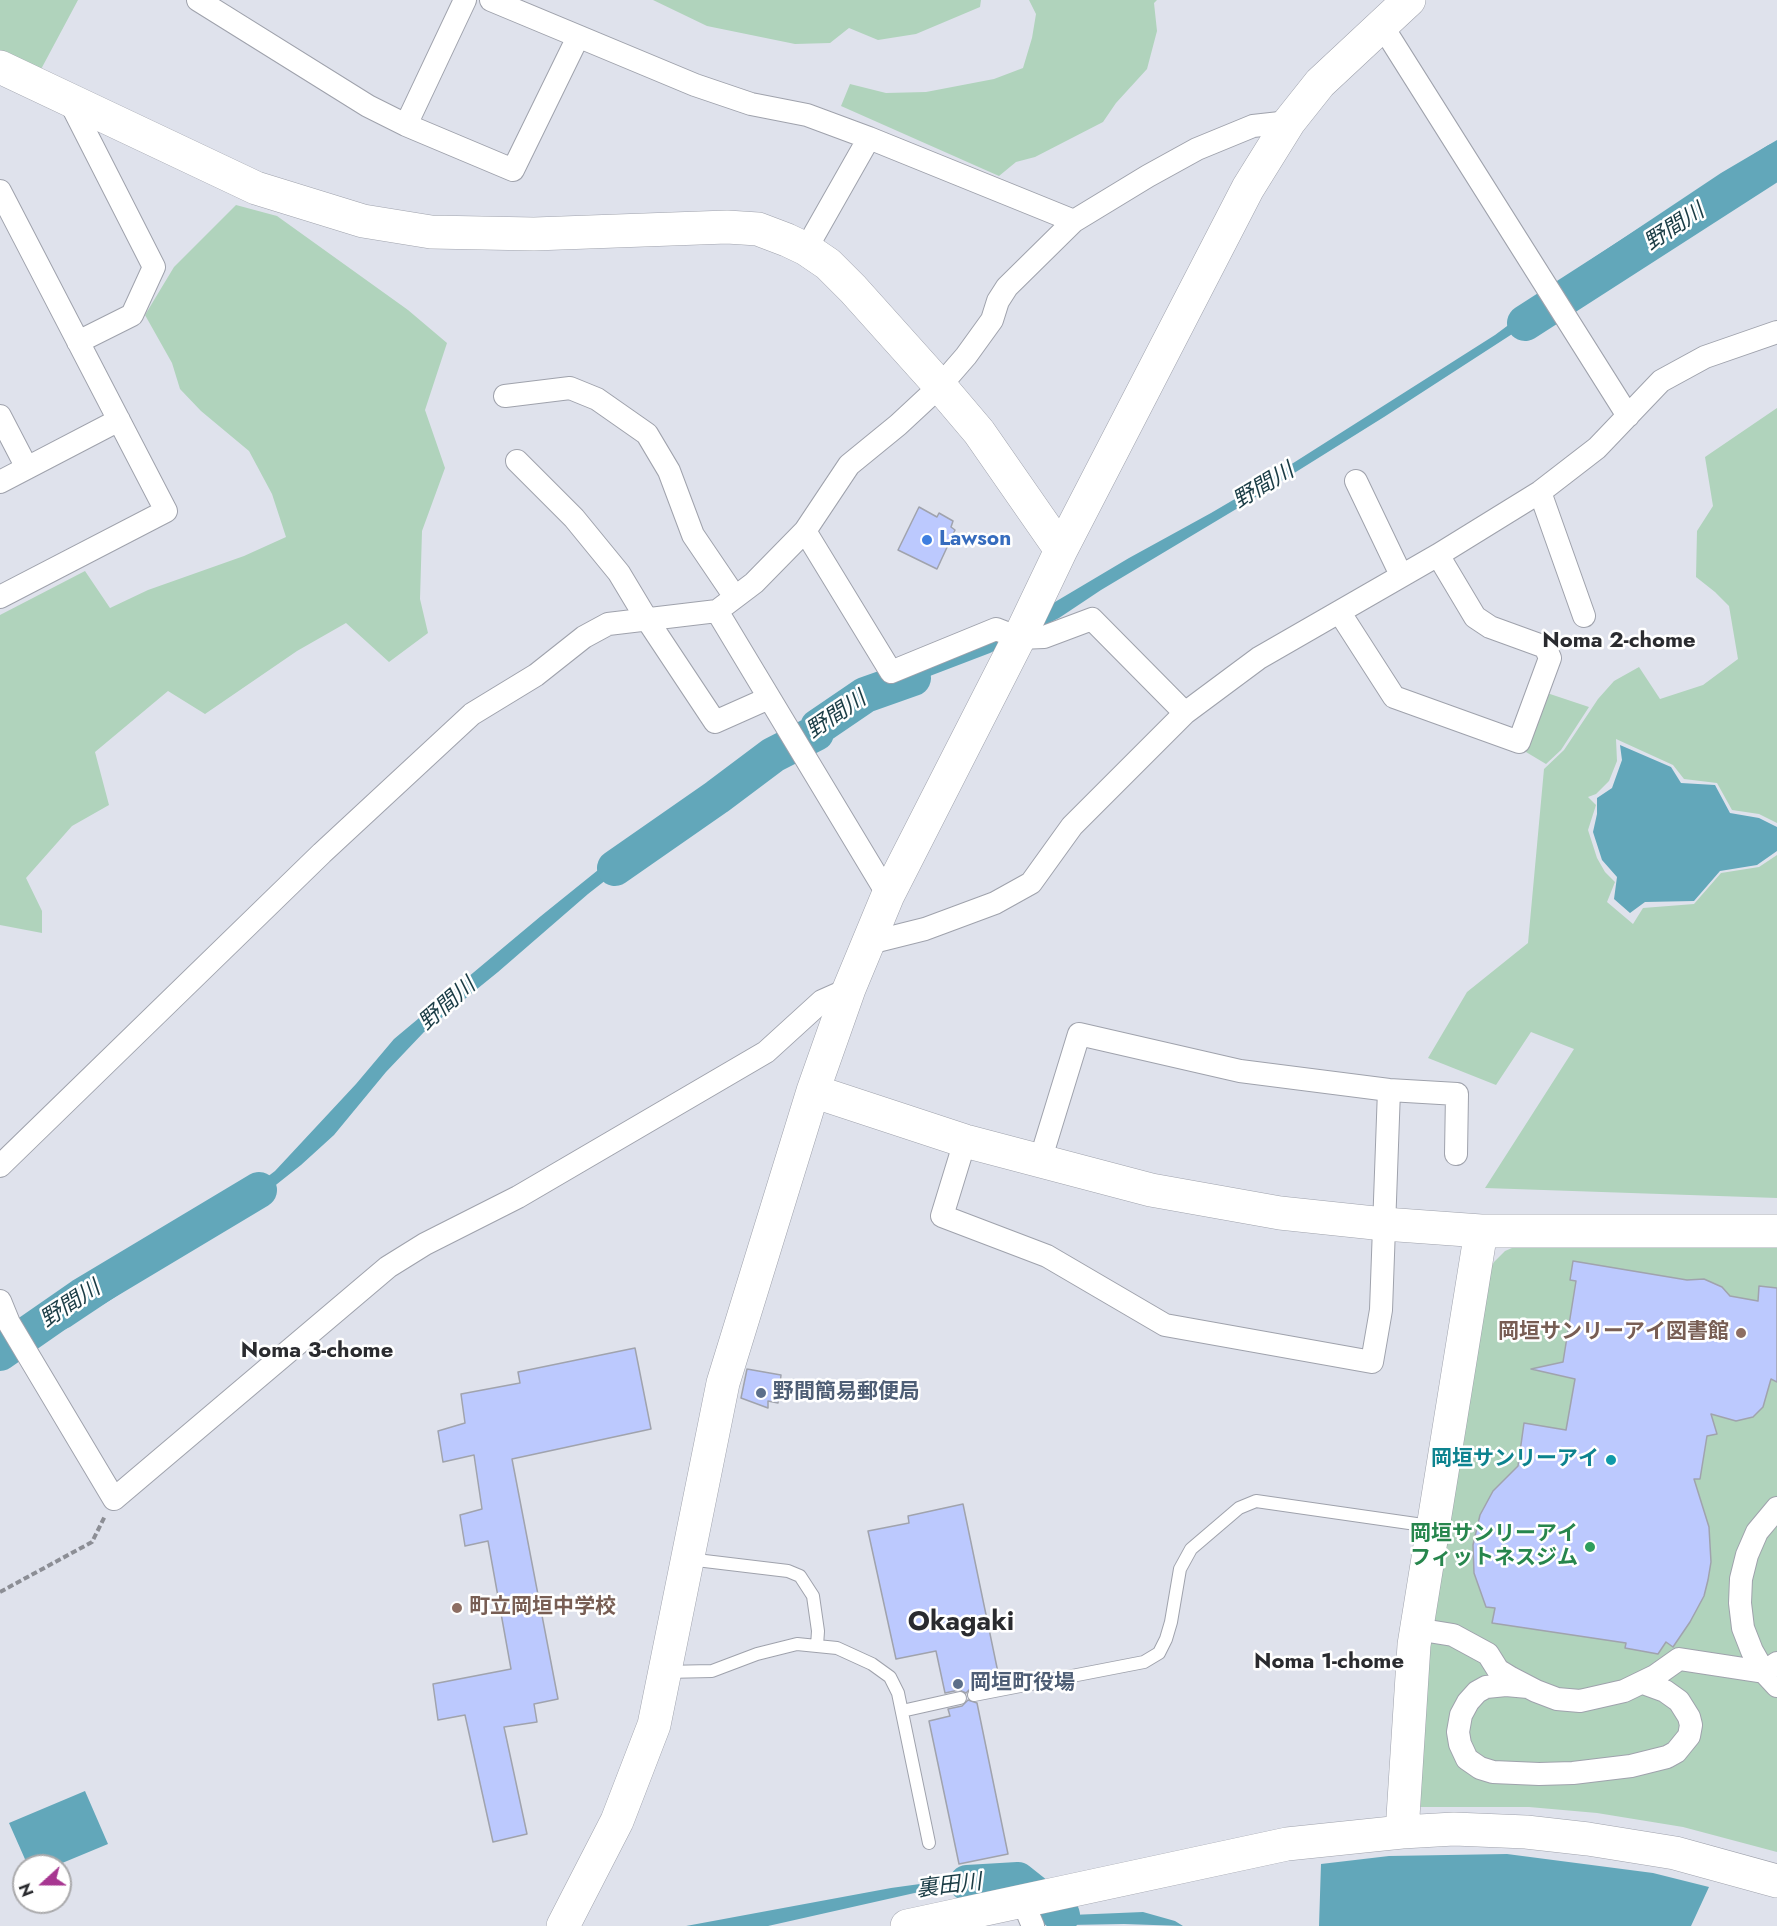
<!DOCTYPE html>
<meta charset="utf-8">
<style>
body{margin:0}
#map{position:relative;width:1777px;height:1926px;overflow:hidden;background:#dfe2ec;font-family:Jost,sans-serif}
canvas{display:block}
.north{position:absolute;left:12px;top:1854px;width:60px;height:60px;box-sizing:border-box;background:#fff;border:2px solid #aaaaac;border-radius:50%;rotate:249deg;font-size:16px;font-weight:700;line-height:24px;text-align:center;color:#2a2b2f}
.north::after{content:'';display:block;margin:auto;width:21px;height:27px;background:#a73691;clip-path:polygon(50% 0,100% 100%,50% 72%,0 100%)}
</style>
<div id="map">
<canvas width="1777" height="1926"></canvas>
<div class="north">N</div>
</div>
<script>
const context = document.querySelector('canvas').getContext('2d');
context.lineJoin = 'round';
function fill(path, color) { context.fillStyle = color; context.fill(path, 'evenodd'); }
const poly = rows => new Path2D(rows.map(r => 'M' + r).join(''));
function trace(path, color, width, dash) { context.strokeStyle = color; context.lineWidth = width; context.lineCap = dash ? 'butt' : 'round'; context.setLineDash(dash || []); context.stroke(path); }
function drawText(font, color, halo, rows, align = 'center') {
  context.font = font + ' Jost,"Noto Sans JP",sans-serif'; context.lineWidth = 5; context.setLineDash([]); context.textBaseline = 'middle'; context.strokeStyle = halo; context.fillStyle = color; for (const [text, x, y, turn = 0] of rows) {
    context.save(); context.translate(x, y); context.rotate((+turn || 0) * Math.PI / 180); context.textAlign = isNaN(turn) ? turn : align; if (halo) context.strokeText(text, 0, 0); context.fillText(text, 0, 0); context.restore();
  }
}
const green = poly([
 [0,0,78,0,39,73,0,56],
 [653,0,981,0,980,7,916,34,878,40,849,28,830,43,795,44,707,26],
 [1029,0,1157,0,1154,3,1157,31,1147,69,1116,103,1103,122,1035,157,1016,162,999,176,841,106,850,84,886,93,926,92,994,79,1023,68,1032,38,1036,14],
 [236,205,277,216,408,310,447,343,425,410,445,468,422,531,420,599,428,633,389,662,346,623,297,651,205,714,168,691,95,752,109,805,72,826,26,878,42,911,42,933,0,925,0,615,85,571,110,608,148,590,244,556,286,537,272,494,249,451,201,411,180,389,172,363,145,315,174,267],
 [1777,408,1777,823,1759,814,1732,810,1717,783,1684,779,1673,765,1616,739,1617,761,1609,781,1596,794,1588,797,1596,805,1588,830,1597,858,1605,872,1615,882,1607,902,1633,924,1643,908,1694,904,1721,873,1759,867,1777,855,1777,1198,1485,1188,1574,1049,1531,1032,1496,1085,1428,1058,1467,992,1528,943,1544,769,1564,750,1598,699,1614,681,1639,667,1660,699,1703,685,1738,659,1729,606,1715,592,1696,577,1697,531,1713,506,1705,457],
 [1547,693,1589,707,1561,750,1546,764,1526,752],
 [1777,1243,1777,1852,1683,1827,1597,1813,1529,1807,1416,1807,1423,1665,1486,1276,1494,1262,1505,1251,1519,1245]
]);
const water = poly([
 [1777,140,1777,153,1578,284,1523,327,1384,417,1243,505,1101,590,1059,618,990,653,888,692,852,711,787,755,730,784,671,824,643,851,588,894,498,972,424,1032,386,1072,334,1135,301,1165,238,1215,70,1327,44,1339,0,1370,0,1353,2,1352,191,1235,275,1171,356,1084,394,1039,541,916,675,808,844,706,903,677,991,640,1129,558,1211,513,1257,486,1495,335,1530,309,1577,269,1721,173],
 [1620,745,1671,767,1681,783,1715,785,1730,813,1759,818,1777,827,1777,851,1757,865,1720,871,1694,901,1645,902,1630,913,1614,899,1617,877,1602,860,1593,832,1597,814,1597,798,1612,788,1622,760],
 [85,1791,108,1844,55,1866,28,1866,9,1823],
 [1507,1854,1653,1873,1709,1887,1691,1926,1319,1926,1321,1864,1389,1856],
 [992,1874,1009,1875,1051,1908,1071,1915,1143,1912,1175,1921,1183,1926,1124,1924,1069,1925,1052,1917,1027,1898,1005,1887,951,1892,919,1892,768,1926,686,1926,891,1888]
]);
const river = poly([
 [1525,323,1777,161],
 [615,868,717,797,773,755,816,733,818,727,865,695,913,678],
 [0,1353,82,1296,259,1190],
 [967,1883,1018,1880,1062,1915]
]);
const building = poly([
 [919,507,937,517,939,513,953,521,951,527,955,530,937,569,898,550,919,507],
 [1573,1261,1687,1280,1704,1279,1722,1287,1730,1296,1758,1301,1759,1286,1777,1288,1777,1382,1771,1379,1763,1407,1753,1417,1736,1421,1711,1414,1717,1434,1707,1436,1700,1479,1694,1479,1709,1527,1711,1562,1708,1580,1704,1596,1690,1622,1673,1647,1666,1642,1658,1654,1625,1648,1626,1643,1492,1623,1495,1608,1486,1607,1474,1573,1473,1545,1480,1515,1493,1491,1518,1466,1524,1423,1566,1430,1575,1379,1531,1369,1563,1362,1576,1281,1570,1280,1573,1261],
 [635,1348,651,1429,512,1459,558,1699,534,1704,537,1722,504,1727,527,1834,493,1842,465,1715,438,1720,433,1684,511,1669,488,1541,465,1546,460,1515,482,1509,474,1455,443,1462,438,1431,465,1423,461,1394,520,1383,518,1372,635,1348],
 [747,1369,781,1375,778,1403,768,1401,768,1408,741,1398,747,1369],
 [963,1504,1000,1682,972,1687,966,1693,959,1690,945,1693,936,1651,896,1659,868,1531,909,1523,908,1516,963,1504],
 [968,1700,977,1703,1008,1854,959,1864,929,1721,950,1716,948,1709,962,1706,968,1700]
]);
const path = poly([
 [0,1592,92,1542,105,1516]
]);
const lane = poly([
 [688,1559,788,1571,800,1576,813,1596,818,1631,817,1646],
 [665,1672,712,1671,757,1654,797,1644,837,1648,872,1664,890,1677,898,1693,929,1843],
 [974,1695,1144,1662,1159,1653,1166,1639,1171,1622,1180,1569,1191,1549,1239,1508,1256,1501,1430,1526],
 [902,1711,960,1698]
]);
const street = poly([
 [198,0,368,106,406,125,513,170,578,37],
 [491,0,695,85,751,104,807,115,869,138,1074,221],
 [1381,24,1628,416],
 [69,100,154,267,132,315,78,342],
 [406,125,465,0],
 [0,191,166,511,0,597],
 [806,249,869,138],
 [505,396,570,388,597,399,647,434,669,471,693,535,735,597],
 [0,416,27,468],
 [517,461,574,518,619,573,646,618,715,722,769,698],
 [1356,481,1401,575],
 [0,482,119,420],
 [1540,492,1584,616],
 [805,531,891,672,996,629,1019,638,1044,637,1092,619,1185,713],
 [717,611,888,895],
 [1340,613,1394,697,1519,742,1550,658,1545,647,1490,627,1475,617,1438,555],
 [869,943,925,929,995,903,1031,883,1072,826,1185,713,1259,658,1438,555,1540,492,1597,448,1661,381,1705,357,1777,332],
 [965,1141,942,1216,1047,1256,1165,1325,1372,1362,1381,1310,1389,1090],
 [1040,1161,1079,1034,1240,1071,1389,1090,1457,1094,1456,1154],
 [0,1166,322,853,472,714,536,675,584,637,608,624,717,611,754,583,805,531,849,465,898,425,940,386,966,356,992,320,998,301,1007,287,1074,221,1148,176,1197,149,1253,126,1289,122],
 [0,1301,9,1323,114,1499,388,1267,425,1244,518,1197,766,1052,822,1001,849,989],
 [1777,1508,1757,1532,1747,1555,1741,1579,1740,1603,1743,1628,1752,1651,1764,1672,1777,1686],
 [1416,1629,1453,1635,1488,1654,1498,1670,1511,1678,1536,1691,1557,1699,1580,1701,1624,1691,1655,1676,1679,1659,1764,1672,1777,1663],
 [1528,1687,1506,1685,1486,1687,1477,1692,1468,1702,1461,1715,1458,1732,1460,1744,1467,1759,1480,1768,1493,1772,1539,1774,1573,1773,1631,1766,1667,1757,1676,1752,1689,1736,1691,1725,1689,1717,1679,1701,1665,1691,1643,1683],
 [1023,1902,1033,1926]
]);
const secondary = poly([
 [0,67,256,188,363,221,431,232,534,234,727,227,758,229,787,240,806,249,828,264,853,289,940,386,979,432,1061,550],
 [813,1091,965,1141,1151,1190,1280,1213,1384,1224,1481,1231],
 [1402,1832,1414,1645,1481,1231,1777,1231],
 [563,1926,617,1821,654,1725,723,1383,813,1091,849,989,888,895,1019,638,1061,550,1248,188,1289,122,1320,83,1409,0],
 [907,1926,1287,1844,1402,1832,1454,1829,1526,1832,1588,1839,1675,1853,1777,1881]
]);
const markers = [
 [927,540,6,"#3f7fe0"],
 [1741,1333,6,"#8d6e63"],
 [761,1393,6,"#5c6f8a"],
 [1611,1460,6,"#0f9aa8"],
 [1590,1547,6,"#2e9e5b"],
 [457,1608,6,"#8d6e63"],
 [958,1684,6,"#5c6f8a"]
];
const shopNames = [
 ["Lawson",939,540]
];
const educationNames = [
 ["岡垣サンリーアイ図書館",1729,1333],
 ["町立岡垣中学校",469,1608,"left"]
];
const serviceNames = [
 ["野間簡易郵便局",773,1393],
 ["岡垣町役場",970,1684]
];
const cultureNames = [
 ["岡垣サンリーアイ",1599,1460]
];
const leisureNames = [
 ["岡垣サンリーアイ",1578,1535],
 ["フィットネスジム",1578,1559]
];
const waterNames = [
 ["野間川",1675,228,-33],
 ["野間川",1264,487,-31],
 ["野間川",837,716,-34],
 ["野間川",448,1005,-41],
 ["野間川",71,1305,-33],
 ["裏田川",949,1887,-7]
];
const neighbourhoodNames = [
 ["Noma 2-chome",1619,642],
 ["Noma 3-chome",317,1352],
 ["Noma 1-chome",1329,1663]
];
const districtNames = [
 ["Okagaki",961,1623]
];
fill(green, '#b0d3bc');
fill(water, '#62a7ba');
trace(river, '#62a7ba', 36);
fill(building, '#bcc9fe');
trace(building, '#a0a3ad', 1.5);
trace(lane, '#9fa2ac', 14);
trace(street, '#9fa2ac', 24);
trace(secondary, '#9fa2ac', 34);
trace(path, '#8c8e95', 4, [6, 3]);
trace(lane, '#fff', 12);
trace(street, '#fff', 22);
trace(secondary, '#fff', 33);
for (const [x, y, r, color] of markers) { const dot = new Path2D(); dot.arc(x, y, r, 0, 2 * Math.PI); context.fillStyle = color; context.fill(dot); trace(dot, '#fff', 2); }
drawText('bold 21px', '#366cbe', '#fff', shopNames, 'left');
drawText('bold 21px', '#785e54', '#fff', educationNames, 'right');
drawText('bold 21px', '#4e5e75', '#fff', serviceNames, 'left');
drawText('bold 21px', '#0d838f', '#fff', cultureNames, 'right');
drawText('bold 21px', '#27864d', '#fff', leisureNames, 'right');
drawText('italic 22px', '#1a3c45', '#fff', waterNames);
drawText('bold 22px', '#2a2b2f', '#fff', neighbourhoodNames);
drawText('bold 27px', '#2a2b2f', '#fff', districtNames);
</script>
